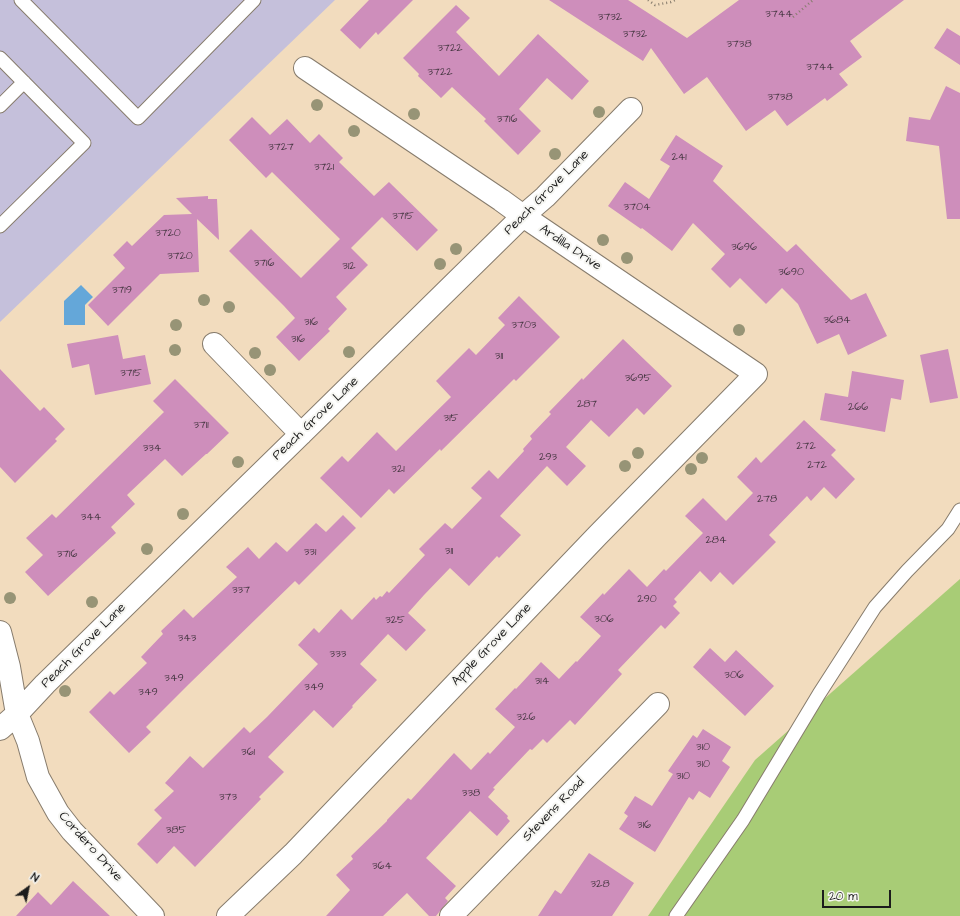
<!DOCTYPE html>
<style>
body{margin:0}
#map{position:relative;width:960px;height:916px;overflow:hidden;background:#f2dcbe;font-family:"Architects Daughter",sans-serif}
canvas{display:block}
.north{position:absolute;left:8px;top:868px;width:40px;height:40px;-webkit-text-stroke:3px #f6f6f2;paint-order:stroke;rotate:33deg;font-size:11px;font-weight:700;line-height:16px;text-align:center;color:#1c1c1c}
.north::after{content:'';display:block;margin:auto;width:14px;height:18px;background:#1c1c1c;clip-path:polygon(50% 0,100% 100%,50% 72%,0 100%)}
.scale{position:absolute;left:822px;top:890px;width:69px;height:18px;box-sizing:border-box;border:2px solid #1c1c1c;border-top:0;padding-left:5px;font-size:12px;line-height:14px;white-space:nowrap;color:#1c1c1c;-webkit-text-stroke:3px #f6f6f2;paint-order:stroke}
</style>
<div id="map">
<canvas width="960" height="916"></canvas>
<div class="north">N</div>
<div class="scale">20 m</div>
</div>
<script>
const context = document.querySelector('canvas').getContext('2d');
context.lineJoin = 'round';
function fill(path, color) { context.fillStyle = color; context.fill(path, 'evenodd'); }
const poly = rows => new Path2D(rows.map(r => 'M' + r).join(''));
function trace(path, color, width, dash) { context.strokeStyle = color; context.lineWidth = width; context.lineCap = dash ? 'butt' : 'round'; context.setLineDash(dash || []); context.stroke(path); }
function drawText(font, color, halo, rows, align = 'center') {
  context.font = font + ' "Architects Daughter",sans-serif'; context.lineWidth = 4; context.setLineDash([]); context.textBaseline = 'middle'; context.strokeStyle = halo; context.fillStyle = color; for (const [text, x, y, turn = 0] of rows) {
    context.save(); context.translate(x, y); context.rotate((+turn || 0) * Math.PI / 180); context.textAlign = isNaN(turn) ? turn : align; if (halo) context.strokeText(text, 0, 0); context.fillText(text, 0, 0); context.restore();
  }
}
const industrial = poly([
 [0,0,335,0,0,322]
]);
const green = poly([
 [960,579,960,916,648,916,755,760]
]);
const water = poly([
 [81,285,93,297,85,305,85,325,64,325,64,301]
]);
const building = poly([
 [369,0,413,0,378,35,376,32,360,49,340,30],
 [549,0,628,0,687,38,739,0,904,0,850,41,862,57,839,74,848,85,827,101,825,98,787,126,775,110,746,131,707,77,684,94,651,48,643,61],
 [456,5,470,18,456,32,499,76,538,34,589,81,572,100,547,78,519,109,541,131,518,155,484,121,486,119,452,87,441,98,418,76,419,74,403,58],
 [947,28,960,36,960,65,934,48],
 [946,86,960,93,960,219,947,219,939,146,906,141,909,117,930,120],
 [252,117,270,135,287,119,310,143,319,134,343,158,339,162,374,196,389,182,438,230,417,251,382,217,351,248,368,265,336,297,347,309,328,329,330,331,299,361,276,337,295,318,284,306,229,251,251,229,301,278,340,239,272,172,266,178,229,140],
 [676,135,723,166,713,181,787,252,796,244,851,300,866,293,887,336,848,355,839,334,817,344,798,304,782,288,766,304,740,278,730,288,711,269,725,254,693,223,672,251,642,228,641,229,608,206,625,182,649,199,670,166,660,160],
 [208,196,208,199,217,199,219,240,197,219,199,272,160,274,108,326,88,305,125,268,113,255,127,241,132,246,164,215,192,214,176,198],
 [519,296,560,337,516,381,514,379,441,451,440,449,394,494,389,489,361,518,320,478,342,456,348,462,377,432,396,451,451,397,436,381,469,348,476,355,505,325,498,318],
 [118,335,123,359,145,355,151,384,95,395,89,364,72,368,67,344],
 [623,339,672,386,644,415,637,408,609,437,591,420,566,447,586,466,567,486,547,466,500,516,521,535,499,558,497,556,469,586,450,568,424,595,408,613,426,630,406,651,388,634,360,664,377,680,352,706,353,707,333,728,314,710,268,757,284,772,259,797,261,799,195,867,174,846,157,864,137,844,162,818,154,810,174,791,165,783,190,756,203,768,244,727,250,733,267,717,318,664,298,645,314,628,319,633,341,609,352,620,374,597,376,600,380,596,382,597,387,591,389,593,425,555,419,549,445,523,452,529,482,498,471,488,489,470,498,479,524,451,523,449,532,439,530,436,551,414,549,412,582,378,583,380],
 [948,349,958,398,930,403,920,355],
 [0,369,40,411,44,407,65,429,55,439,57,441,15,483,0,467],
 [852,371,904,380,901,400,891,398,885,432,820,420,825,393,848,397],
 [175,379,229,433,207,454,206,454,182,476,165,459,127,495,135,504,111,527,116,533,48,596,25,572,43,555,26,538,52,514,56,518,164,412,153,401],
 [804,420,836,450,831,455,855,479,836,499,824,487,811,501,807,496,769,535,776,542,733,585,720,572,711,582,700,571,674,599,677,602,673,606,680,613,665,629,661,625,618,670,622,674,575,725,570,720,547,743,543,739,532,750,530,749,493,788,495,789,488,797,508,816,507,818,510,821,497,836,470,811,426,858,456,886,445,898,448,901,436,916,429,916,407,893,383,916,326,916,350,890,336,875,353,859,351,856,387,821,387,820,408,798,411,800,454,753,471,770,488,752,490,754,515,727,495,709,515,688,516,689,541,662,559,679,576,661,577,662,601,636,580,617,603,593,604,595,629,569,647,587,664,569,666,571,703,533,685,516,703,498,726,521,753,493,737,477,756,457,761,463],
 [343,515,356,528,299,585,295,581,189,684,146,727,151,732,129,753,89,712,110,691,114,695,147,663,141,657,163,634,161,631,184,609,193,618,237,577,226,567,248,547,259,559,276,542,287,552,316,523,326,532],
 [710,648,725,662,736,650,774,686,745,716,693,667],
 [703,729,731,747,722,761,730,767,710,798,699,791,693,800,689,797,655,852,619,829,628,816,624,813,635,796,652,806,673,774,668,771,693,735,697,738],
 [589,853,634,883,612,916,538,916,555,890,561,894],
 [73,881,110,916,16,916,38,892,51,905]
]);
const path = poly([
 [648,0,655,5,671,2,675,0],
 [793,17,813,0]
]);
const lane = poly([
 [21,0,138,118,254,0],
 [0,58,84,143,0,226],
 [0,106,24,82],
 [676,916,743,820,819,694,875,607,907,571,948,529,960,510]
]);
const street = poly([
 [214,344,301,434],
 [0,632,9,667,17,714,28,741,38,777,58,813,72,831,153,916],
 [0,729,17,714,45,684,301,434,523,216,545,197,631,109],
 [228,916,293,854,597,536,756,374,523,216,501,200,305,68],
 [451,916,658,704]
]);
const trees = [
 [317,105],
 [599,112],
 [414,114],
 [354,131],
 [555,154],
 [603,240],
 [456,249],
 [627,258],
 [440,264],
 [204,300],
 [229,307],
 [176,325],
 [739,330],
 [175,350],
 [349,352],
 [255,353],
 [270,370],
 [638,453],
 [702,458],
 [238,462],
 [625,466],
 [691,469],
 [183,514],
 [147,549],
 [10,598],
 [92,602],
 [65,691]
];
const numberNames = [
 ["3744",779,15],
 ["3732",610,18],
 ["3732",635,35],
 ["3738",739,45],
 ["3722",450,49],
 ["3744",820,68],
 ["3722",440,73],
 ["3738",780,98],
 ["3716",507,120],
 ["3727",281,148],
 ["241",679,158],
 ["3721",324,168],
 ["3704",637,208],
 ["3715",403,217],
 ["3720",168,234],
 ["3696",744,248],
 ["3720",180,257],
 ["3716",264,264],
 ["312",349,267],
 ["3690",791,273],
 ["3719",122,291],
 ["3684",837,321],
 ["316",311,323],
 ["3703",524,326],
 ["316",298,340],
 ["311",499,357],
 ["3715",131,374],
 ["3695",638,379],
 ["287",587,405],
 ["266",858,408],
 ["315",451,419],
 ["3711",201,426],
 ["272",806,447],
 ["334",152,449],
 ["293",548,458],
 ["272",817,466],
 ["321",398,470],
 ["278",767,500],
 ["344",91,518],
 ["284",716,541],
 ["311",449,552],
 ["331",310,553],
 ["3716",67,555],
 ["337",241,591],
 ["290",647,600],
 ["306",604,620],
 ["325",395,621],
 ["343",187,639],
 ["333",338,655],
 ["306",734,676],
 ["349",174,679],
 ["314",542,682],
 ["349",314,688],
 ["349",148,693],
 ["326",526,718],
 ["310",703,748],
 ["361",248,753],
 ["310",703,765],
 ["310",683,777],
 ["338",471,794],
 ["373",228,798],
 ["316",644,826],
 ["385",176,831],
 ["364",382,867],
 ["328",600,885]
];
const streetNames = [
 ["Peach Grove Lane",547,193,-45],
 ["Ardilla Drive",570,248,34],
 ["Peach Grove Lane",316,419,-44],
 ["Apple Grove Lane",492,645,-46],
 ["Peach Grove Lane",84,646,-45],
 ["Stevens Road",554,810,-46],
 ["Cordero Drive",90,847,48]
];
fill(industrial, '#c5c0db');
fill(green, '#a8cc76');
fill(water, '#64a7d9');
fill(building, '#ce8ebb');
trace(lane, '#877c6d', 15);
trace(street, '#877c6d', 24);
trace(path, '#877c6d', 2.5, [1, 3]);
trace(lane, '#fff', 13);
trace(street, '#fff', 22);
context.fillStyle = '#979476';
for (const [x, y] of trees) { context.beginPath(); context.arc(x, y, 6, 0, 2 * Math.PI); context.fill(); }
drawText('11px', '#483844', null, numberNames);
drawText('13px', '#1c1c1c', '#f6f6f2', streetNames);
</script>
